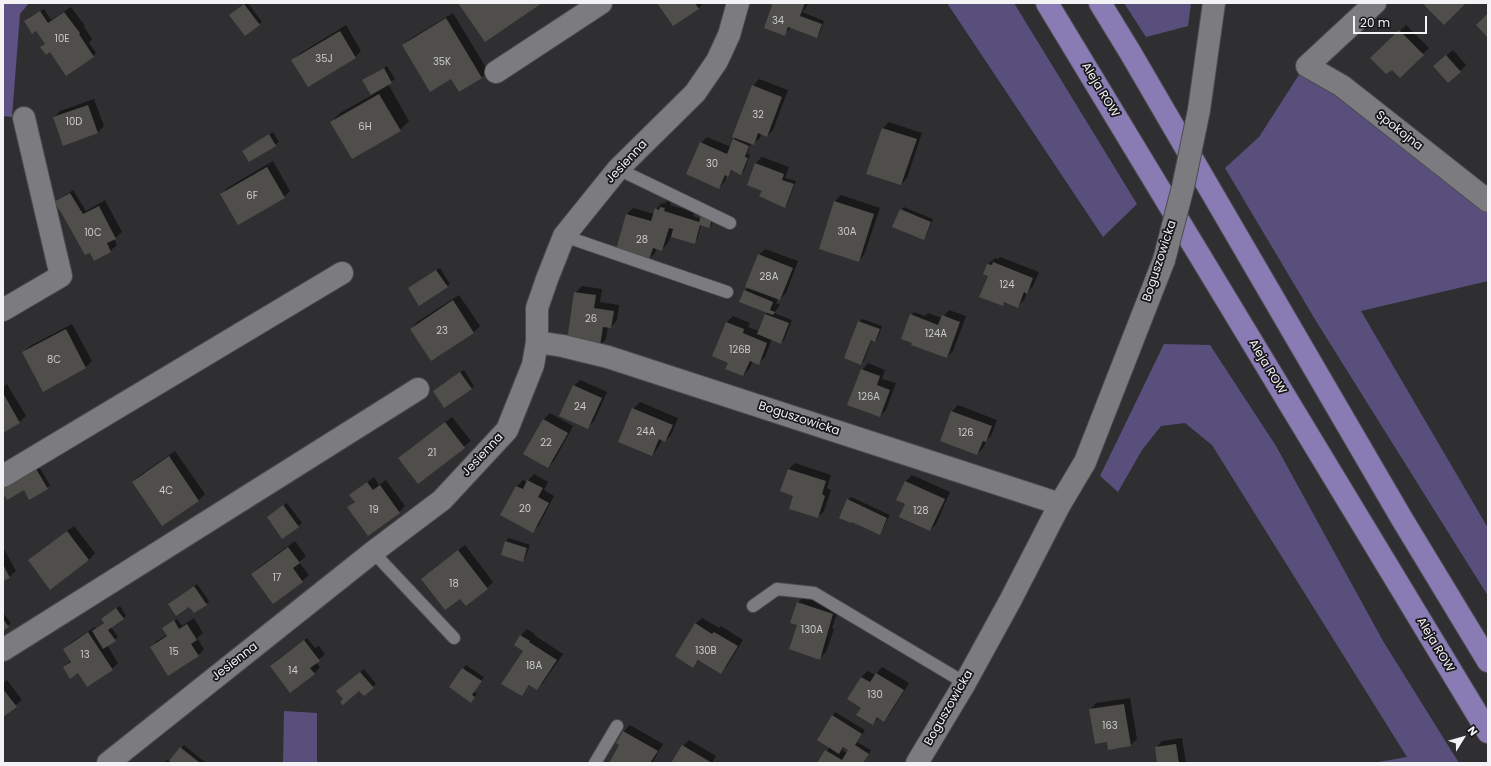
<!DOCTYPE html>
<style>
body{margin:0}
#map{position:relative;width:1491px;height:766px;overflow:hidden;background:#2f2f32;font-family:Poppins,sans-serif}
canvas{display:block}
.frame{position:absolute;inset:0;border:4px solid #f3f3f5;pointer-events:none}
.north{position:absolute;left:1443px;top:718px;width:40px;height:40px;-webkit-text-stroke:3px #171719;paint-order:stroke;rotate:53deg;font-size:11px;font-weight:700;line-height:16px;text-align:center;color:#f3f3f5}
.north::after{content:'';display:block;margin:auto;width:14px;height:18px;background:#f3f3f5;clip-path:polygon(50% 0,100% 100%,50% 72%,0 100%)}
.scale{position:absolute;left:1353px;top:16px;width:74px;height:18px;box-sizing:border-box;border:2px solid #f3f3f5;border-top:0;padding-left:5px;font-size:12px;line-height:14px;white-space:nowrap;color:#f3f3f5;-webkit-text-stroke:3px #171719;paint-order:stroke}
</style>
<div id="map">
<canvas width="1491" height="766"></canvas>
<div class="frame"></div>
<div class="north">N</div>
<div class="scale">20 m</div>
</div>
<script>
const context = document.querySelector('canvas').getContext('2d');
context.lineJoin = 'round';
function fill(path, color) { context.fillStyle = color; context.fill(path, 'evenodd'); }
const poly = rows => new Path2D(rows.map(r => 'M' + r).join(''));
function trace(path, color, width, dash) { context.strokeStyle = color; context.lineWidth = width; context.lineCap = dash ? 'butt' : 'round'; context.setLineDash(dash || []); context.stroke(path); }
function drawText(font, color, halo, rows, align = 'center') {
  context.font = font + ' Poppins,sans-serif'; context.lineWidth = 3.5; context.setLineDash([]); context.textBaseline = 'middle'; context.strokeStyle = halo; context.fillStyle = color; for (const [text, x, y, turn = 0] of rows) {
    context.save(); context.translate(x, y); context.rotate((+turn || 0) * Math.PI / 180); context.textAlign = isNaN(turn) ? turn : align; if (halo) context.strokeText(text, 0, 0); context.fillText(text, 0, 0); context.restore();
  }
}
const green = poly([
 [947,3,1014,3,1137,204,1103,237],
 [1124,3,1191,3,1188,26,1146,37],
 [1304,67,1346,92,1488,212,1488,281,1361,311,1488,528,1488,596,1316,321,1225,168,1259,137],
 [1164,344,1210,345,1276,446,1383,641,1459,763,1373,763,1407,757,1212,445,1185,423,1161,426,1142,450,1118,492,1100,476],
 [284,711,317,713,317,763,283,763]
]);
const forest = poly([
 [3,3,29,3,20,14,12,117,3,116]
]);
const shadow = poly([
 [246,3,248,3,262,22,259,24,233,12],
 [659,3,703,3,699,8,673,25],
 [772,3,808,3,806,8,802,12,824,21,819,34,816,37,791,27,784,35],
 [71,7,85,26,84,27,92,39,89,43,96,53,93,56,50,51,42,47,45,44,28,18,44,9,51,20],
 [453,13,488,71,482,77,459,91,452,77,403,45,410,39],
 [346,25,361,51,355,57,293,60,299,54],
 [1406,25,1429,48,1400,76,1392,68,1372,58],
 [1453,50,1466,65,1460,71,1441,60],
 [387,66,395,79,388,84,409,121,400,130,331,122,340,113,372,95,363,80],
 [759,79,788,90,773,130,767,136,761,134,760,138,753,144,751,143,747,154,750,155,744,171,741,173,733,170,727,175,725,181,719,188,701,143,707,137,731,147,736,137,753,86],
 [94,99,104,126,98,132,54,117,60,111],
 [889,122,922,133,907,178,901,184,867,173,883,128],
 [273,132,279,142,250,161,244,151],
 [762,157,789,167,785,178,796,181,787,204,784,207,763,190,748,184,756,163],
 [273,161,290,191,284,197,238,224,221,194,227,188],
 [73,190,86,211,105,200,122,232,114,239,117,245,110,251,55,202],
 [841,195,880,208,864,255,858,261,835,201],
 [667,201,671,202,670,205,694,212,693,216,701,219,705,214,714,217,712,224,709,227,701,225,697,240,694,243,671,236,668,243,662,250,657,248,655,253,649,259,627,214,633,208,654,214,656,209,662,203,664,204],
 [904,207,933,219,926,236,923,239,901,210],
 [765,249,798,261,786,293,780,299,778,298,776,303,780,305,774,313,792,320,784,340,781,343,772,339,765,357,759,363,753,361,749,369,743,375,729,362,713,356,727,322,733,316,750,323,748,327,759,331,766,314,768,312,745,291,749,287,759,255],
 [1000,257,1039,272,1033,286,1027,292,1024,300,1018,306,1006,301,1002,305,989,275,988,264,995,258,998,259],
 [440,268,450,284,447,286,409,288],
 [582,286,602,289,600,302,619,305,617,320,611,327,608,326,606,339,600,345,575,293],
 [459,295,480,326,474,332,431,360,411,329,417,322],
 [949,310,966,316,953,351,947,357,911,315,914,312,925,316,928,313,942,318],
 [862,319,882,326,878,338,875,341,872,339,864,361,861,364,859,322],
 [72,324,92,361,86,367,43,390,23,352,30,346],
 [868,363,885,370,882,379,896,383,886,410,880,416,862,370],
 [464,370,474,386,471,389,434,391],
 [580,380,607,392,594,421,587,428,574,386],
 [7,384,26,416,19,422,3,431,3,387],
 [640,402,678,418,671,435,665,441,662,440,658,448,652,455,620,441,633,409],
 [958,405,997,420,992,434,987,440,983,448,977,454,941,440,952,411],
 [550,413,573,426,554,461,548,467,525,453,544,419],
 [452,417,471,441,419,482,406,452],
 [175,451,205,494,199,500,163,525,133,482,139,476],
 [795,463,831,475,827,488,831,490,824,511,818,517,795,495,782,491,789,469],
 [38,465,50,485,47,488,24,488,3,491],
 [534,474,548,482,544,490,554,496,539,525,533,531,502,515,517,486,523,480,527,482],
 [912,475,950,492,936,524,930,530,907,504,897,499,906,481],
 [374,477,379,485,386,480,405,506,399,512,349,507,355,501,351,495],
 [851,497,890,515,882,530,880,533,848,500],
 [287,503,302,523,283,538,270,516],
 [74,526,95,553,89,560,50,588,30,560,36,554],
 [509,538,530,545,525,558,523,561,502,554,506,541],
 [295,541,306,556,299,562,309,575,302,581,252,574,258,568],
 [465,545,493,582,487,588,460,598,422,579],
 [3,547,16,571,9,577,3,580],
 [197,584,209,601,206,604,189,605,172,601],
 [804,596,839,608,832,628,834,629,826,652,820,658,798,625,798,603],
 [120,606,126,616,111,627,118,637,107,645,118,663,112,669,78,672,64,667,71,660,64,649,70,643,95,627,96,628,105,622,105,616],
 [4,614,11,623,3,630,3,615],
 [194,618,203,633,197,638,204,649,198,656,151,647,157,641,167,635,165,627,177,619,182,626],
 [702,618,719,628,721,626,743,640,727,666,721,672,700,660,693,666,695,624],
 [527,629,535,634,534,635,563,654,543,683,537,689,530,685,521,695,524,651,515,645,521,635],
 [307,638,315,648,319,646,325,654,316,662,320,667,314,674,271,666,277,660],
 [466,665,484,677,474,692,477,694,474,698,451,687],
 [882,667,909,683,890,714,884,721,879,717,873,724,862,707,861,677,868,671,875,675],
 [364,669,376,684,364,695,359,689,344,699,341,688],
 [7,680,22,700,3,715,3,683],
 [1130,698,1137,739,1131,745,1090,710,1096,703],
 [835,712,865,730,857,742,871,750,863,763,818,763,830,747,818,739],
 [844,747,849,750,847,753,842,750],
 [630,725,663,744,652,763,610,763,621,745,617,742,624,731],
 [1182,738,1186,763,1158,763,1156,748,1162,741],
 [689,740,716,756,712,763,683,746],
 [184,745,206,763,164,763,167,760,169,761]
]);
const building = poly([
 [458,3,542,3,485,42],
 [657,3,695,3,699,9,673,26],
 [770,3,805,3,800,16,822,24,817,38,788,27,785,36,764,28,772,5],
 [1426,3,1466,3,1444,25,1424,5],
 [244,4,260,25,245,36,229,15],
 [40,11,48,23,64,12,80,33,79,34,94,57,66,76,50,52,46,55,40,47,45,44,36,31,32,34,24,21],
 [1488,13,1488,38,1476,25],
 [446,18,482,78,459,92,451,79,430,92,402,45],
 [1399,30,1424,55,1400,78,1392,70,1386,74,1370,58],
 [340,31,356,58,308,87,291,60],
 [1446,55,1461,72,1448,83,1433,66],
 [384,68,392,83,371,95,362,80],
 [752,85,782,97,767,137,758,133,754,145,732,137],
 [379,94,401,131,352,159,330,122],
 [88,105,98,133,63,146,53,117],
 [882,128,917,139,901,185,866,174],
 [269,134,276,146,249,162,242,151],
 [733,139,749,146,745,157,748,158,741,175,731,170,728,177,725,175,719,189,686,174,700,142,727,154],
 [755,163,784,174,782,180,794,184,785,208,759,196,762,191,747,185],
 [267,167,285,198,238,225,220,194],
 [70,193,83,214,99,206,116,239,107,243,111,252,94,261,90,253,85,255,62,214,54,202],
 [834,201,874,214,859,262,819,249],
 [660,207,665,208,664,211,699,222,701,216,712,220,709,228,700,225,695,244,671,237,673,229,669,228,662,251,653,248,649,260,616,250,626,214,651,221,655,208,659,210],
 [900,209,931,222,924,240,892,227],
 [758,254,793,268,780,300,745,287],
 [993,262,1033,278,1027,294,1024,292,1018,308,1004,302,1003,306,979,297,988,276,983,274,987,264,992,265],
 [436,270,448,287,419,306,408,288],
 [744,290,773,302,770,310,775,312,773,315,739,302],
 [574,292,596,295,594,308,614,311,611,328,603,327,600,346,567,341],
 [453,300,474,333,431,361,410,329],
 [765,314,789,323,781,344,757,334],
 [910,314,938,325,942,315,960,322,947,358,911,345,912,343,901,339],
 [858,321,880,329,875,342,871,340,861,365,844,358],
 [726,322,744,329,743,333,767,343,759,365,750,361,743,376,725,369,728,363,712,356],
 [66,329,86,368,43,392,22,352],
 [861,369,880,376,877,385,890,390,880,417,847,405],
 [460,372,472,389,444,408,433,391],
 [573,385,602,398,588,429,559,416],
 [3,393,20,423,3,433],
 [632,408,673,425,665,442,659,439,652,456,618,442],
 [951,411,992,426,986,442,983,441,977,455,940,441],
 [543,419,568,433,548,468,523,454],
 [445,422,465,448,418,484,398,458],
 [169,456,199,501,162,526,132,482],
 [35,467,48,489,29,500,24,490,7,500,3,493,3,485],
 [788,469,826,481,822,494,825,496,818,518,789,509,793,496,780,491],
 [527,480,543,488,538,497,549,503,533,533,500,515,516,486,523,489],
 [905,481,945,499,930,531,899,517,905,504,896,500],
 [367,482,373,490,380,485,400,513,368,536,347,507,355,502,349,495],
 [847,499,887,518,880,535,852,522,851,523,839,518],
 [283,505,299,527,282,539,267,517],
 [67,531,89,560,50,590,28,560],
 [505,541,527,548,523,562,501,555],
 [288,547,300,563,293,568,303,582,273,604,251,574],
 [458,550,488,589,466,606,460,599,445,610,421,579],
 [3,564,10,578,3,581],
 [194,586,207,605,194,613,189,607,176,616,168,604],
 [797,602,833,614,820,660,789,649,797,625,790,623],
 [116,608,124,619,108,630,116,641,103,649,92,631,104,623,101,619],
 [3,619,9,627,3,631],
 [174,620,179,629,187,624,197,640,191,644,199,656,168,676,150,647,167,636,162,628],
 [695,623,712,634,714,632,738,646,721,674,698,660,693,668,675,656],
 [88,632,113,670,87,687,78,673,70,679,63,667,71,662,63,649],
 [520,635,530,641,529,642,557,660,537,690,529,685,522,696,501,684,523,651,514,645],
 [304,640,320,661,310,668,315,674,290,693,270,666],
 [462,668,482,681,472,695,475,697,471,703,449,687],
 [360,672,374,688,364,696,359,691,343,705,340,702,343,699,336,691],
 [876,673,904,690,884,722,877,717,873,725,856,715,861,708,847,699,861,677,870,682],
 [3,689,17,707,3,717],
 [1124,704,1131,746,1108,750,1107,742,1095,744,1089,709],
 [832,715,862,734,855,745,869,754,863,763,817,763,825,750,842,760,848,750,843,747,839,754,817,740],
 [623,731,658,751,650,763,609,763,619,745,616,743],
 [1176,744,1179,763,1157,763,1155,747],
 [682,745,712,763,671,763],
 [180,747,200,763,172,763,169,761]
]);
const service = poly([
 [618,169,730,223],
 [564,236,727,292],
 [373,552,454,638],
 [753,606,777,589,814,593,965,683],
 [595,763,617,726]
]);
const minor = poly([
 [1375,3,1307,66,1342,86,1488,201],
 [496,72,601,3],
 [3,310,61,276,24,118],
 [537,342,563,346,608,357,1060,504],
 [3,476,342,273],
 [3,650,418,389],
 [108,763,373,552,442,500,507,430,533,365,537,342,537,308,547,279,564,236,618,169,695,93,717,61,729,35,738,3]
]);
const tertiary = poly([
 [1199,110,1214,3],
 [917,763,965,683,1010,601,1060,504,1085,462,1164,260]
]);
const primary = poly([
 [1047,3,1488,732],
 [1100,3,1130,52,1402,519,1488,661]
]);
const tertiaryBridge = poly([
 [1164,260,1183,187,1199,110]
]);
const numberNames = [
 ["34",778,21],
 ["10E",62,39],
 ["35J",324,59],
 ["35K",442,62],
 ["32",758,115],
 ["10D",74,122],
 ["6H",365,127],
 ["30",712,164],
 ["6F",252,196],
 ["30A",847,232],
 ["10C",93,233],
 ["28",642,240],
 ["28A",769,277],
 ["124",1007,285],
 ["26",591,319],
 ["23",442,331],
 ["124A",936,334],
 ["126B",740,350],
 ["8C",54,360],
 ["126A",869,397],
 ["24",580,407],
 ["24A",646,432],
 ["126",966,433],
 ["22",546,443],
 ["21",432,453],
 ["4C",166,491],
 ["20",525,509],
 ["19",374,510],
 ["128",921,511],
 ["17",277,578],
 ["18",454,584],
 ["130A",812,630],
 ["130B",706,651],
 ["15",174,652],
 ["13",85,655],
 ["18A",534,666],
 ["14",293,671],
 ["130",875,695],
 ["163",1110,726]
];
const streetNames = [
 ["Aleja ROW",1100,90,59],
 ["Spokojna",1399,131,38],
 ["Jesienna",627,162,-47],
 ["Boguszowicka",1160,261,-72],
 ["Aleja ROW",1267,367,59],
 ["Boguszowicka",799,419,18],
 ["Jesienna",483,455,-47],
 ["Aleja ROW",1435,645,59],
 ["Jesienna",235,662,-38],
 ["Boguszowicka",949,708,-60]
];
fill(green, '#594f7d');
fill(forest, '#5d5283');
fill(shadow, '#0007');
fill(building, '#4f4e4a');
trace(service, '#4c4c4f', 14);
trace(minor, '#4c4c4f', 24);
trace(tertiary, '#4c4c4f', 24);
trace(primary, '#4c4c4f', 24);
trace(service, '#7c7b80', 12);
trace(minor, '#7c7b80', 22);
trace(tertiary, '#7c7b80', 22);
trace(primary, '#897bb4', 22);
trace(tertiaryBridge, '#4c4c4f', 24, []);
trace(tertiaryBridge, '#7c7b80', 22);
drawText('10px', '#cacaca', null, numberNames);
drawText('12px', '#f3f3f5', '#171719', streetNames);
</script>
